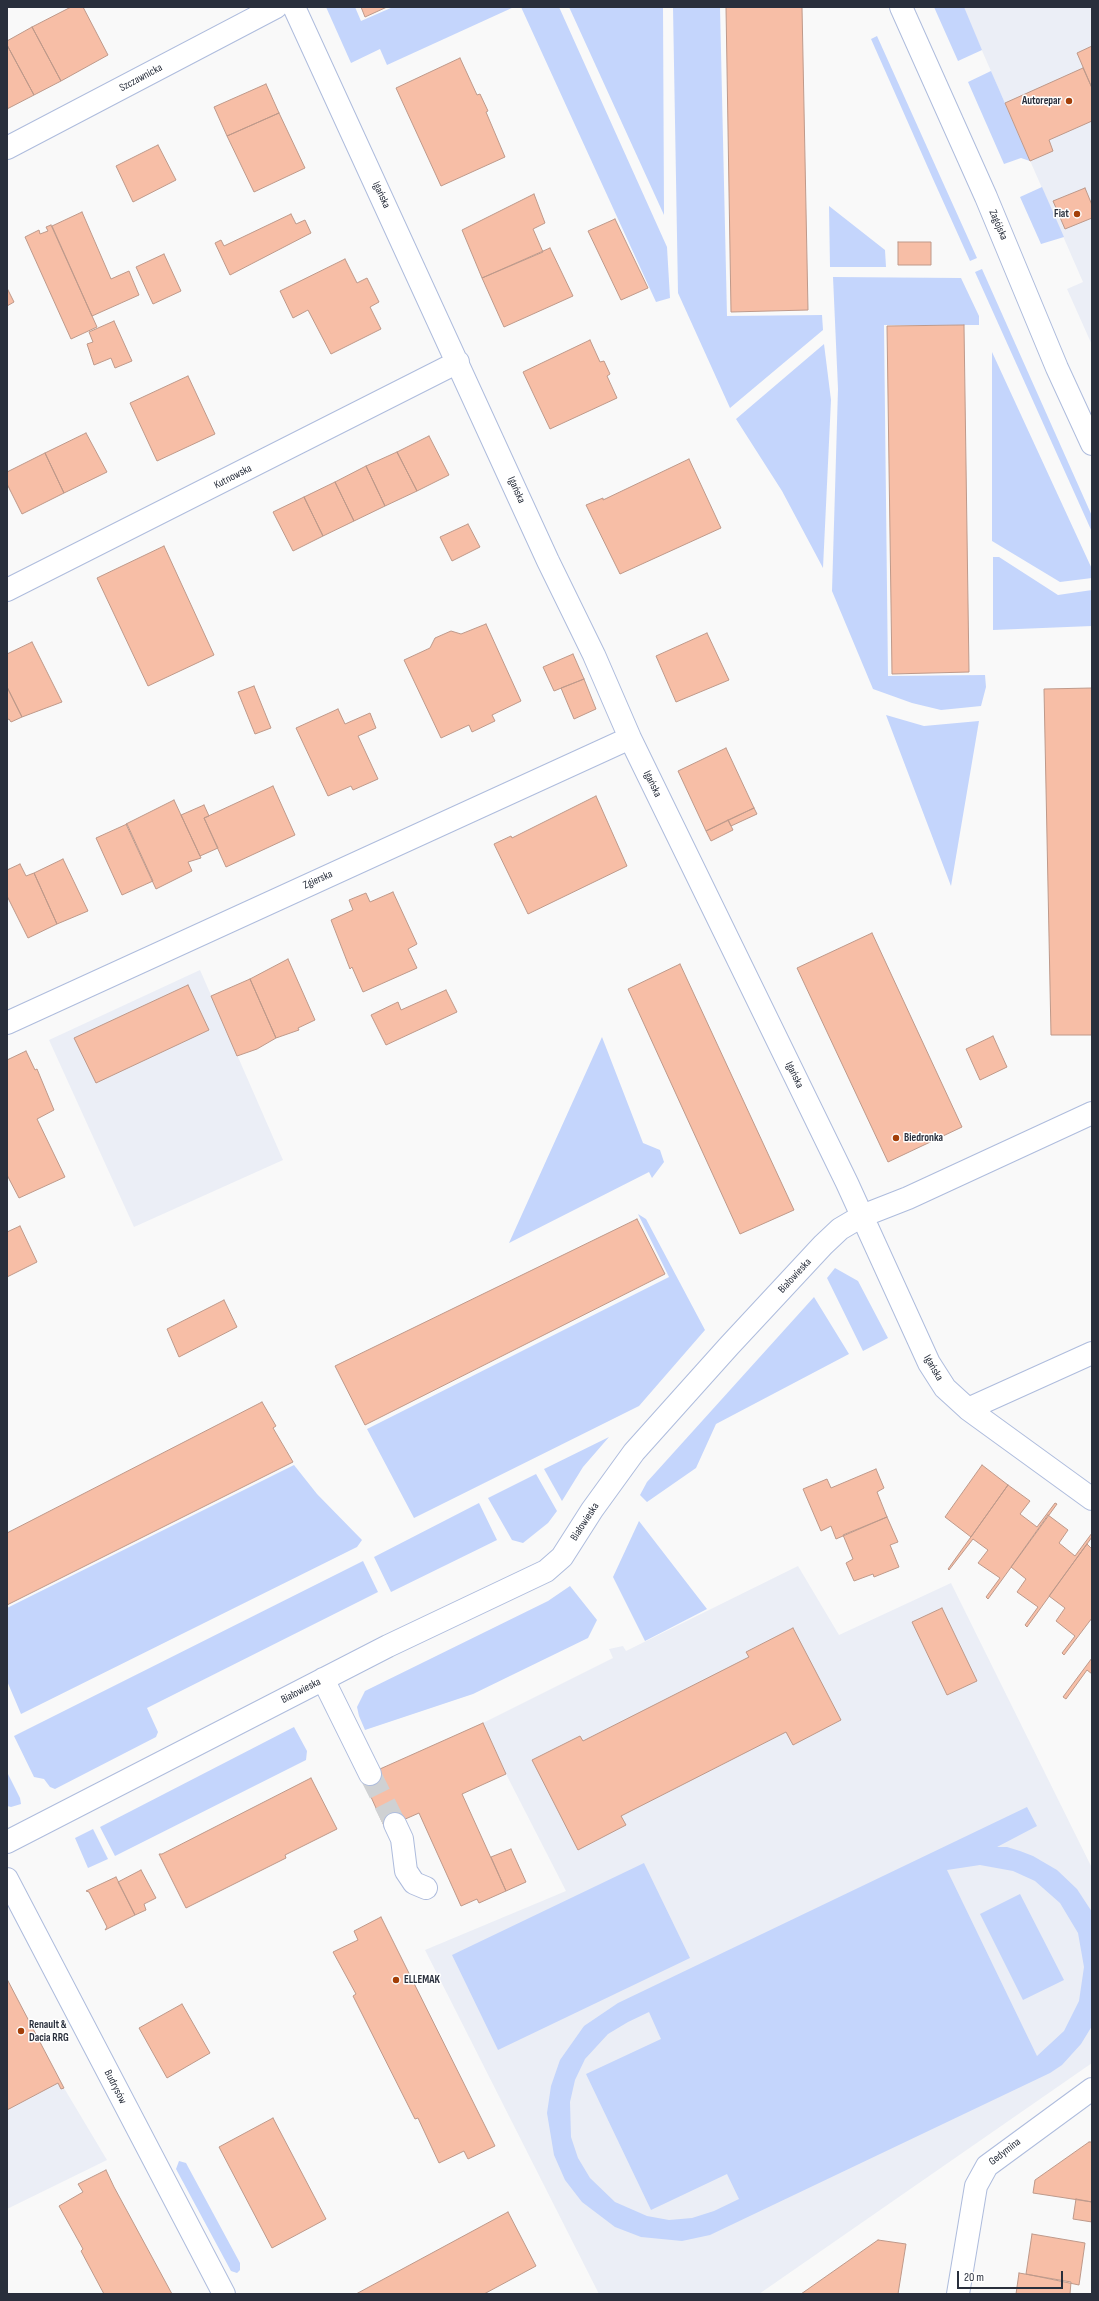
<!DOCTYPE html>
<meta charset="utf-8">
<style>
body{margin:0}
#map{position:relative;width:1099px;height:2301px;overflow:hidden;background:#f9f9f9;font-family:"Sofia Sans Condensed",sans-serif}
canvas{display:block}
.frame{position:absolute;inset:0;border:8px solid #292f3c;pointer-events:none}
.scale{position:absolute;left:957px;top:2271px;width:106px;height:18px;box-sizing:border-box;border:2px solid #292f3c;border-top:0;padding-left:5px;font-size:12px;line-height:14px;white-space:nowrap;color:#292f3c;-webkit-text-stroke:3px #fff;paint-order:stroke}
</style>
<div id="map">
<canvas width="1099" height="2301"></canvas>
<div class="frame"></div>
<div class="scale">20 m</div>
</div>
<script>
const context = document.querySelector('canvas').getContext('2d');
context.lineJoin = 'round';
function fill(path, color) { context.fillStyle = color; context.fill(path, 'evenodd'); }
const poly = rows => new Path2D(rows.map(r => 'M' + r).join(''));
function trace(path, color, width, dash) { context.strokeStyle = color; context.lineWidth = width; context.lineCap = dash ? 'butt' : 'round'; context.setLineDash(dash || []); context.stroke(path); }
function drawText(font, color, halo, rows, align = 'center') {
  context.font = font + ' "Sofia Sans Condensed",sans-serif'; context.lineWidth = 3; context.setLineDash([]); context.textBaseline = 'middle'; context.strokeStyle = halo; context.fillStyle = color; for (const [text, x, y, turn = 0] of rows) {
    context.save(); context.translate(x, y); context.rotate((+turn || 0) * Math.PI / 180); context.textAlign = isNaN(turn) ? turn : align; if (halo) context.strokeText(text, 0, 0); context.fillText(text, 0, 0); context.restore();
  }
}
const built = poly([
 [963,7,1092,7,1092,345,1067,289,1083,282],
 [200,970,283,1160,134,1227,49,1040],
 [798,1566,839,1635,951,1583,1092,1868,1092,2063,759,2294,599,2294,425,1950,566,1891,506,1774,483,1723,613,1658,609,1649,623,1646,626,1651],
 [7,1979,64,2088,107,2160,7,2209]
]);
const green = poly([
 [326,7,355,7,361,21,393,7,514,7,387,65,380,49,351,63],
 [521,7,559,7,667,247,670,298,656,302],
 [569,7,663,7,664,215],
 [673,7,720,7,727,316,822,315,823,330,730,408,678,293],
 [934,7,964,7,982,50,958,61],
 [877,36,940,176,977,258,970,261,933,179,871,39],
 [991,71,998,87,1030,161,1021,158,1004,164,968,82],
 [1042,187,1064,237,1041,244,1020,197],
 [829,206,885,250,886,267,830,267],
 [982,269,1092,516,1092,532,975,272],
 [833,277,961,278,979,316,979,325,884,325,888,676,985,675,986,687,981,706,941,710,912,703,873,689,832,591,838,389],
 [824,344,831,400,823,568,782,491,736,419],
 [992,352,1092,569,1092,578,1060,582,992,541],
 [993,557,999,557,1058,595,1092,590,1092,626,993,630],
 [886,715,924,726,979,721,951,886],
 [602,1037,643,1143,660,1150,664,1162,652,1178,649,1172,509,1243],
 [638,1214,646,1219,705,1330,639,1406,414,1518,367,1429,669,1277],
 [835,1268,858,1281,888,1338,863,1351,827,1278],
 [814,1297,849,1354,716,1424,696,1468,647,1502,640,1495,647,1482],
 [609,1437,583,1467,562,1501,544,1469],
 [294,1465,317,1494,362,1540,357,1547,21,1714,7,1681,7,1608],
 [536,1474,557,1511,548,1523,523,1543,512,1540,488,1498],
 [479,1503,497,1540,391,1592,374,1557],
 [639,1521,707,1609,645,1641,613,1577],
 [363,1561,378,1592,147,1708,158,1732,156,1737,55,1789,50,1787,44,1779,34,1777,14,1736],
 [570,1586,597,1620,588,1638,473,1694,365,1730,359,1716,357,1707,365,1691,548,1601],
 [294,1727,307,1751,306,1760,115,1856,100,1827],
 [7,1772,20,1798,21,1804,11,1807,7,1806],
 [1027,1807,1037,1826,997,1847,1007,1847,1020,1851,1033,1856,1057,1870,1077,1889,1092,1912,1092,2026,1081,2044,1062,2065,1050,2073,710,2235,682,2241,641,2237,615,2227,582,2202,565,2180,554,2155,547,2113,551,2086,560,2060,584,2026,618,2003],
 [980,1865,1013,1871,1035,1881,1060,1903,1078,1933,1084,1967,1079,2001,1064,2031,1037,2056,947,1870],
 [649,2012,661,2039,586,2074,651,2210,727,2174,739,2199,714,2211,692,2218,669,2220,647,2216,615,2202,590,2178,578,2158,571,2137,570,2102,575,2080,585,2059,608,2034,628,2022],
 [93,1829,108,1859,88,1868,75,1838],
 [644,1863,690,1958,498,2050,452,1955],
 [1020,1894,1064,1980,1023,2000,980,1914],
 [179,2161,186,2163,240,2263,240,2270,237,2273,231,2271,176,2169]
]);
const building = poly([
 [71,7,83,7,108,55,61,81,32,27,71,7],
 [361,7,387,7,365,17,361,7],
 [726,7,802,7,808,310,731,312,726,7],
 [32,27,61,81,34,95,7,45,7,41,32,27],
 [7,45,34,95,7,109,7,45],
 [1092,46,1092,88,1077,53,1092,46],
 [460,58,477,95,480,94,488,111,486,112,505,157,441,186,396,88,460,58],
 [1083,68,1092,88,1092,121,1049,140,1053,151,1030,161,1005,103,1083,68],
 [266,84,279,113,227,136,214,107,266,84],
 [279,113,305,168,254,192,227,136,279,113],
 [158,145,176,180,133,202,116,166,158,145],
 [1085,188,1092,205,1092,218,1065,229,1053,201,1085,188],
 [534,194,545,223,533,229,543,252,482,278,462,230,534,194],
 [82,212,111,279,129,271,139,295,92,316,52,226,82,212],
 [291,214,296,224,305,220,311,233,230,275,215,243,221,240,224,246,291,214],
 [615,219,648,288,621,300,588,231,615,219],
 [51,225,97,327,71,339,25,237,39,230,40,234,48,231,46,227,51,225],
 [898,242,931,242,931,265,898,265,898,242],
 [550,248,573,296,504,327,482,278,550,248],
 [164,254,181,291,153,304,136,267,164,254],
 [345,259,357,283,367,278,379,302,370,307,381,329,331,354,308,310,293,318,280,291,345,259],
 [7,288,14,302,7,306,7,288],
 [114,321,132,361,115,368,111,358,94,365,87,344,93,342,89,332,114,321],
 [964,325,969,672,892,674,887,326,964,325],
 [590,340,600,362,604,361,610,374,607,376,617,398,550,429,523,372,590,340],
 [188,376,215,434,157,461,130,403,188,376],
 [86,433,107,472,64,493,45,453,86,433],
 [429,436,449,475,417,491,397,452,429,436],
 [397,452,417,491,385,506,366,466,397,452],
 [45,453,64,493,22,514,7,484,7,472,45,453],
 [689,459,721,528,620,574,586,505,603,498,603,500,689,459],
 [366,466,385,506,354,521,335,482,366,466],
 [335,482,354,521,323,536,304,497,335,482],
 [304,497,323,536,293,551,273,512,304,497],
 [468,524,480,547,452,561,440,537,468,524],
 [164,546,214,655,148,686,97,578,164,546],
 [486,624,521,701,492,715,495,721,472,732,469,725,441,738,404,660,430,648,435,638,451,631,461,634,486,624],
 [707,633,729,680,676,702,656,656,707,633],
 [32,642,62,702,22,717,7,687,7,654,32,642],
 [573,654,584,679,554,691,543,667,573,654],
 [584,679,596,709,574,719,561,688,584,679],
 [254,686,271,728,255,734,238,692,254,686],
 [7,687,22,717,11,722,9,719,7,720,7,687],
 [1092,688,1092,1035,1051,1035,1044,689,1092,688],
 [338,709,345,724,370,713,376,728,358,736,378,779,353,790,351,786,328,796,296,728,338,709],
 [726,748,754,808,706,831,678,771,726,748],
 [273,786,295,835,226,867,204,818,273,786],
 [596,796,627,866,528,914,494,844,511,836,512,838,596,796],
 [174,800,201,858,188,862,192,871,156,889,126,824,174,800],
 [204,805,209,816,204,818,218,848,200,856,181,815,204,805],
 [754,808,757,814,731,826,728,820,754,808],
 [728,820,733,830,711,841,706,831,728,820],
 [127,824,153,881,122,895,96,838,127,824],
 [63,859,88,911,57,924,34,873,63,859],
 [20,864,26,876,34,873,57,924,28,938,7,896,7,870,20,864],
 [393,892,417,944,408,949,417,968,363,992,352,967,350,969,331,920,353,910,349,900,366,893,370,902,393,892],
 [872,933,962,1127,888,1162,797,968,872,933],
 [288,959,315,1020,298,1028,299,1030,276,1038,250,979,288,959],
 [680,964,794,1210,740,1234,628,989,680,964],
 [250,979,276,1038,257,1049,237,1056,211,996,250,979],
 [188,985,209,1030,96,1083,74,1038,188,985],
 [446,990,457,1012,386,1045,371,1015,398,1002,401,1010,446,990],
 [993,1036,1007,1067,980,1080,966,1049,993,1036],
 [26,1051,35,1070,37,1069,54,1110,37,1119,65,1177,19,1198,7,1175,7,1060,26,1051],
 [637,1219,665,1274,365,1425,335,1366,637,1219],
 [20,1226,37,1262,7,1277,7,1232,20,1226],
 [224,1300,237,1327,179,1357,167,1329,224,1300],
 [262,1402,276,1426,273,1428,293,1462,7,1605,7,1533,262,1402],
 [982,1465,1008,1485,971,1537,945,1517,982,1465],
 [876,1469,884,1488,877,1492,887,1517,836,1539,831,1526,821,1531,803,1489,827,1479,831,1488,876,1469],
 [1008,1485,1030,1501,1020,1514,1037,1527,1055,1503,1057,1504,988,1599,986,1597,1000,1578,978,1563,988,1550,973,1539,949,1570,948,1569,1008,1485],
 [1048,1515,1068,1530,1059,1543,1075,1556,1092,1533,1092,1537,1027,1627,1025,1625,1038,1607,1017,1592,1026,1579,1011,1567,1048,1515],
 [887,1517,898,1542,890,1545,899,1567,874,1577,873,1574,854,1581,846,1563,853,1559,843,1535,887,1517],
 [1087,1544,1092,1549,1092,1618,1064,1655,1062,1653,1075,1636,1056,1621,1065,1608,1049,1596,1087,1544],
 [942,1608,977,1681,947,1695,912,1622,942,1608],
 [793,1628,841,1720,793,1745,786,1732,621,1816,626,1825,578,1850,532,1760,580,1736,583,1741,749,1657,746,1652,793,1628],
 [1092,1658,1092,1674,1087,1670,1066,1699,1063,1697,1092,1658],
 [483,1723,506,1774,462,1794,506,1891,479,1903,477,1899,461,1906,419,1813,385,1828,362,1777,483,1723],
 [311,1778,337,1829,285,1855,286,1858,186,1908,159,1854,162,1854,311,1778],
 [511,1849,526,1882,506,1891,491,1857,511,1849],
 [141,1870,156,1898,144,1904,146,1910,135,1915,118,1882,141,1870],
 [116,1877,135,1915,105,1930,107,1927,89,1892,86,1891,116,1877],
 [381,1917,495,2146,468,2159,464,2151,439,2163,418,2118,415,2119,353,1996,356,1994,333,1952,358,1940,354,1931,381,1917],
 [7,1979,64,2088,61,2089,58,2083,7,2110,7,1979],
 [182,2004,210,2053,167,2078,139,2028,182,2004],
 [273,2118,326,2219,272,2248,219,2147,273,2118],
 [1089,2142,1092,2142,1092,2202,1033,2193,1035,2180,1089,2142],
 [106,2170,114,2187,172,2294,104,2294,81,2251,83,2249,59,2206,83,2192,78,2184,106,2170],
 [1076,2199,1092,2202,1092,2222,1073,2219,1076,2199],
 [508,2212,536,2266,484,2294,356,2294,508,2212],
 [1032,2234,1085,2243,1079,2285,1026,2274,1032,2234],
 [878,2240,906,2244,898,2294,801,2294,878,2240],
 [1019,2273,1071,2282,1070,2294,1016,2294,1019,2273]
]);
const minorTunnel = poly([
 [370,1774,395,1824]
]);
const minor = poly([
 [294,7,548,561,594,655,630,738,847,1183,929,1363,945,1388,968,1409,1092,1499],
 [901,7,986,197,1057,368,1092,444],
 [7,148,276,7],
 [7,590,458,362],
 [7,1023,630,738],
 [968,1409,1092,1353],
 [323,1679,370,1774],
 [395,1824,402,1839,406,1871,414,1883,426,1888],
 [7,1842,388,1646,546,1571,562,1557,592,1510,634,1452,729,1346,823,1245,840,1229,862,1216,908,1198,1092,1113],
 [7,1879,224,2294],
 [958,2294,976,2186,987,2166,1092,2089]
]);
const markers = [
 [1069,101,4,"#a33f08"],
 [1077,214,4,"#a33f08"],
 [896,1138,4,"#a33f08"],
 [396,1980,4,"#a33f08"],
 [21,2031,4,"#a33f08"]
];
const streetNames = [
 ["Szczawnicka",141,78,-28],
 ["Igańska",381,195,65],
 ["Zagójska",998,225,67],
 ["Kutnowska",233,477,-27],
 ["Igańska",516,490,66],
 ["Igańska",652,784,64],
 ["Zgierska",318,880,-24],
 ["Igańska",794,1075,64],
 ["Białowieska",795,1276,-47],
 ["Igańska",933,1368,60],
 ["Białowieska",585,1522,-57],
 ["Białowieska",301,1691,-27],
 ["Budrysów",115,2087,63],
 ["Gedymina",1005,2152,-38]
];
const poiNames = [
 ["Autorepar",1061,101,"right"],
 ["Fiat",1069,214,"right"],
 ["Biedronka",904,1138],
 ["ELLEMAK",404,1980],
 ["Renault &",29,2025],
 ["Dacia RRG",29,2038]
];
fill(built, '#ebeef6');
fill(green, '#c4d5fc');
fill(building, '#f7bea6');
trace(building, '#be998a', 1);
trace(minorTunnel, '#cfd1d3', 22, [22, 11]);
trace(minor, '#aebcdd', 24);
trace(minor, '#fff', 22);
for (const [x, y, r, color] of markers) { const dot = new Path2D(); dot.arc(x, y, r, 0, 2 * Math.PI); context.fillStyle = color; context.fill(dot); trace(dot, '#fff', 1.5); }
drawText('11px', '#292f3c', '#fff', streetNames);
drawText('bold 11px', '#292f3c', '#fff', poiNames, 'left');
</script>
